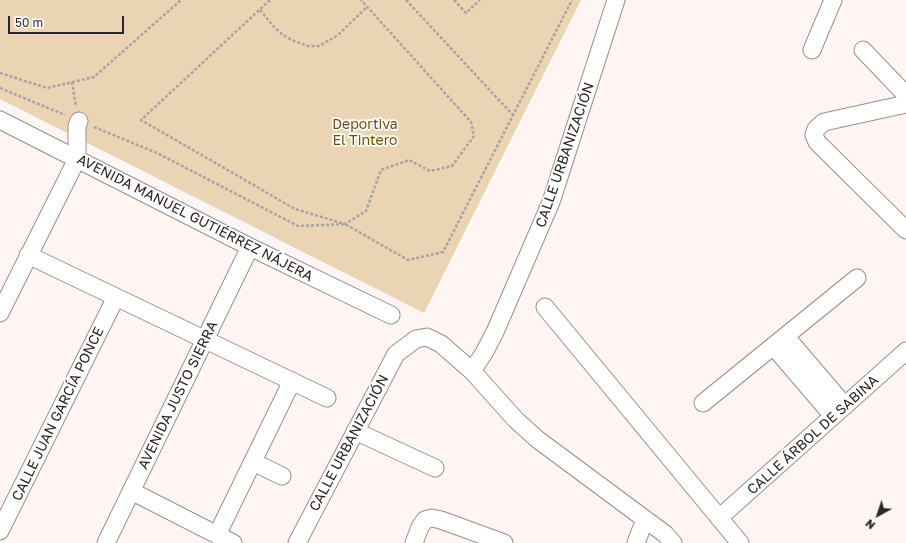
<!DOCTYPE html>
<meta charset="utf-8">
<style>
body{margin:0}
#map{position:relative;width:906px;height:543px;overflow:hidden;background:#fff6f4;font-family:"Golos Text",sans-serif}
canvas{display:block}
.north{position:absolute;left:858px;top:495px;width:40px;height:40px;-webkit-text-stroke:3px #fff;paint-order:stroke;rotate:220deg;font-size:11px;font-weight:700;line-height:16px;text-align:center;color:#2b2625}
.north::after{content:'';display:block;margin:auto;width:14px;height:18px;background:#2b2625;clip-path:polygon(50% 0,100% 100%,50% 72%,0 100%)}
.scale{position:absolute;left:8px;top:16px;width:116px;height:18px;box-sizing:border-box;border:2px solid #2b2625;border-top:0;padding-left:5px;font-size:12px;line-height:14px;white-space:nowrap;color:#2b2625;-webkit-text-stroke:3px #fff;paint-order:stroke}
</style>
<div id="map">
<canvas width="906" height="543"></canvas>
<div class="north">N</div>
<div class="scale">50 m</div>
</div>
<script>
const context = document.querySelector('canvas').getContext('2d');
context.lineJoin = 'round';
function fill(path, color) { context.fillStyle = color; context.fill(path, 'evenodd'); }
const poly = rows => new Path2D(rows.map(r => 'M' + r).join(''));
function trace(path, color, width, dash) { context.strokeStyle = color; context.lineWidth = width; context.lineCap = dash ? 'butt' : 'round'; context.setLineDash(dash || []); context.stroke(path); }
function drawText(font, color, halo, rows, align = 'center') {
  context.font = font + ' "Golos Text",sans-serif'; context.lineWidth = 3.5; context.setLineDash([]); context.textBaseline = 'middle'; context.strokeStyle = halo; context.fillStyle = color; for (const [text, x, y, turn = 0] of rows) {
    context.save(); context.translate(x, y); context.rotate((+turn || 0) * Math.PI / 180); context.textAlign = isNaN(turn) ? turn : align; if (halo) context.strokeText(text, 0, 0); context.fillText(text, 0, 0); context.restore();
  }
}
const green = poly([
 [0,0,581,0,424,313,0,99]
]);
const path = poly([
 [270,0,141,120,295,209,345,224,366,211,381,170,409,160,430,171,452,166,474,136,471,122,361,0],
 [406,0,513,115],
 [454,0,466,13,480,0],
 [260,10,274,27,283,35,294,41,308,46,319,46,338,35,367,7],
 [0,73,47,88,94,77,181,0],
 [72,82,76,107],
 [0,88,65,115],
 [94,127,157,153,298,226,345,224,408,260,443,252,572,0]
]);
const minor = poly([
 [812,50,833,0],
 [863,50,906,95],
 [906,104,824,122,816,129,814,135,817,142,906,230],
 [0,120,250,247,391,315],
 [28,255,327,398],
 [545,307,740,543],
 [0,313,77,159,77,126,79,121],
 [786,337,845,406],
 [774,347,833,416],
 [472,371,484,353,495,332,551,202,616,0],
 [703,403,857,278],
 [355,431,435,468],
 [253,462,282,476],
 [131,491,233,543],
 [719,518,906,351],
 [0,531,116,297],
 [217,535,292,381],
 [106,543,250,247],
 [297,543,396,354,416,339,427,337,441,344,472,371,516,420,537,439,665,534,673,543],
 [414,543,420,527,425,520,432,518,441,520,504,543],
 [636,543,645,519]
]);
const parkNames = [
 ["Deportiva",365,125],
 ["El Tintero",365,141]
];
const streetNames = [
 ["CALLE URBANIZACIÓN",565,155,-71],
 ["AVENIDA MANUEL GUTIÉRREZ NÁJERA",195,218,27],
 ["AVENIDA JUSTO SIERRA",178,395,-64],
 ["CALLE JUAN GARCÍA PONCE",58,414,-64],
 ["CALLE ÁRBOL DE SABINA",813,435,-42],
 ["CALLE URBANIZACIÓN",349,443,-62]
];
fill(green, '#ebd4b4');
trace(minor, '#9b8e8b', 19);
trace(path, '#aaa3a1', 2.5, [3, 2]);
trace(minor, '#fff', 17);
drawText('14px', '#6d4c10', '#fff', parkNames);
drawText('14px', '#2b2625', '#fff', streetNames);
</script>
